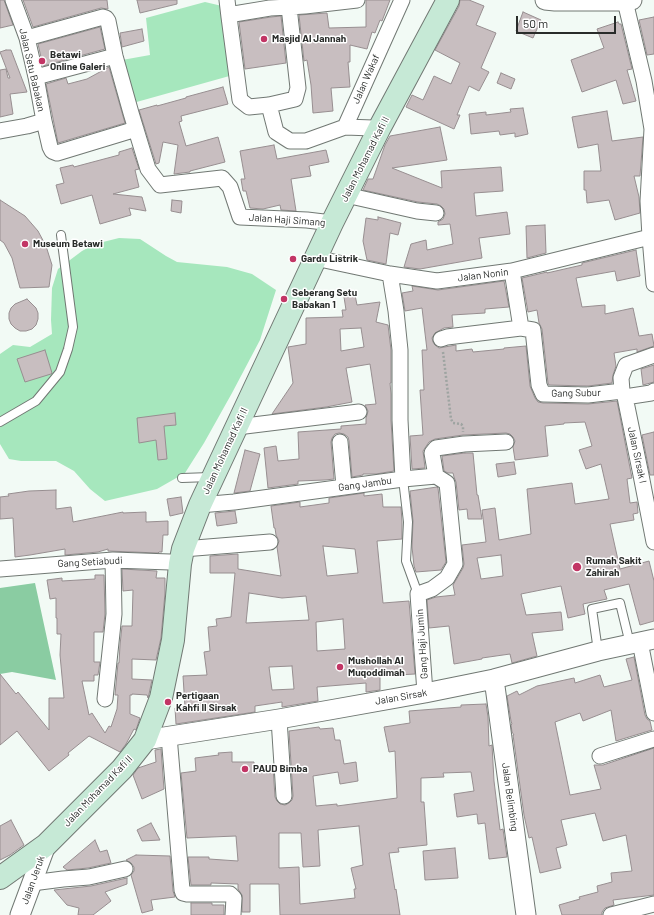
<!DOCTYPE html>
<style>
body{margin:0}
#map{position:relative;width:654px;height:915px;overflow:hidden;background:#f2faf5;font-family:Barlow,sans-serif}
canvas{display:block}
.scale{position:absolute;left:516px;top:16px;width:100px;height:18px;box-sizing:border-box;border:2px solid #292c2a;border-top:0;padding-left:5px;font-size:12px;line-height:14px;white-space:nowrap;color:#292c2a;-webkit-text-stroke:3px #fff;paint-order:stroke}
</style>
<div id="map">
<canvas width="654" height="915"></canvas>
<div class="scale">50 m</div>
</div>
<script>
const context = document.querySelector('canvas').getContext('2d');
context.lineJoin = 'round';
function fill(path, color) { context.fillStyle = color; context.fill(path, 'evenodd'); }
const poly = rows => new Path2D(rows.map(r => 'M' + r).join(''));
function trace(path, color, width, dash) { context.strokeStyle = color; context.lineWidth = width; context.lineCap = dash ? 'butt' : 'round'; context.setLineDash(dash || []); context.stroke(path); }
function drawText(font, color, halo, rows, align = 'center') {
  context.font = font + ' Barlow,sans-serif'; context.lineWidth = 3; context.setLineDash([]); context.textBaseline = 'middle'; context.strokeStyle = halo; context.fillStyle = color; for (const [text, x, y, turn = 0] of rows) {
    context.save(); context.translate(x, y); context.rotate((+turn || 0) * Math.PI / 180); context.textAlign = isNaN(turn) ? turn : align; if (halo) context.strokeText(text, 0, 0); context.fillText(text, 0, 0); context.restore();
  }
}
const green = poly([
 [205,2,222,6,233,75,133,103,122,60,150,55,146,18],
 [119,238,140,239,166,256,177,262,227,267,252,274,276,290,260,340,232,393,204,443,185,473,157,489,105,501,90,489,74,471,56,461,21,461,9,459,0,444,0,354,13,345,30,347,52,334,51,320,52,288,58,269,82,251,95,244]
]);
const forest = poly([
 [35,583,56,680,12,672,0,674,0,588]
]);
const building = poly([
 [0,0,4,0,13,25,0,28,0,0],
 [23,0,107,0,108,9,101,8,33,27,23,0],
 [137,0,177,0,177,4,140,13,137,0],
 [366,0,390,0,382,21,380,20,375,33,372,32,367,49,350,45,350,62,348,62,350,87,331,88,333,111,313,113,311,85,307,60,304,61,299,15,327,13,329,28,366,27,366,0],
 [460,0,469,0,484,6,476,25,496,33,481,68,489,72,479,91,469,86,457,115,460,115,454,129,406,107,412,95,423,100,434,76,451,84,460,63,435,50,459,6,460,0],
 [523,12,541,20,533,38,516,31,523,12],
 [281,16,286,63,245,69,239,22,271,17,281,16],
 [654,17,654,54,647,55,639,20,654,17],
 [618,22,619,24,621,24,632,69,627,70,636,101,623,104,616,80,582,92,571,60,604,48,597,29,618,22],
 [100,27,105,49,43,66,38,44,100,27],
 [142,29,144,41,122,47,120,33,142,29],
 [6,50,11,50,27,92,10,94,13,114,0,117,0,70,6,69,8,78,10,78,0,52,6,50],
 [109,67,125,123,58,143,46,84,66,78,68,84,87,79,109,67],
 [501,73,515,79,511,89,497,83,501,73],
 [223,87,228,104,181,116,182,121,179,122,186,146,218,137,225,162,190,171,190,172,174,174,178,145,163,142,159,163,156,164,139,110,157,105,157,106,186,98,186,97,223,87],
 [523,108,528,134,515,137,515,133,500,135,499,131,471,134,469,114,486,112,486,115,511,112,510,109,523,108],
 [607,111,612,141,643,137,640,176,634,176,639,197,640,213,615,220,609,200,587,203,586,190,584,190,584,171,601,171,598,144,578,148,572,117,607,111],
 [440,127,447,160,392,168,442,188,441,171,501,167,503,191,474,193,476,216,507,212,510,234,479,238,482,258,420,269,404,267,411,244,426,240,427,250,453,244,450,224,438,225,438,222,443,219,445,214,444,209,441,206,437,204,418,202,363,190,368,179,373,179,385,145,390,136,440,127],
 [274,145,277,159,326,150,329,162,309,166,311,176,291,179,296,211,281,210,280,205,263,209,250,208,246,191,243,191,241,179,245,179,240,151,274,145],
 [132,148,139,169,135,170,139,187,113,194,142,197,146,211,129,208,131,215,100,224,92,195,61,204,56,185,64,183,60,168,73,165,74,167,119,155,119,152,132,148],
 [0,200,25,216,38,231,46,246,52,265,49,287,20,288,12,258,4,243,0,240,0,200],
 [172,200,182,201,181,213,171,211,172,200],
 [378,217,401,223,398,235,390,233,386,264,367,260,363,241,366,218,378,220,378,217],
 [545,225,546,253,527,258,526,226,545,225],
 [636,250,640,276,617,281,615,271,576,278,582,307,605,305,605,314,633,308,639,336,652,334,654,346,637,352,637,349,614,353,616,366,613,375,612,383,588,386,549,385,548,383,542,329,539,323,537,310,528,312,522,278,547,272,547,273,582,265,582,263,636,250],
 [504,281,509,307,485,309,485,313,452,315,453,327,444,328,435,333,432,338,433,342,435,345,439,348,456,345,456,351,472,349,473,352,504,349,504,348,526,346,530,386,535,398,538,402,543,403,588,404,617,401,632,478,627,479,630,503,637,502,638,513,633,514,634,520,610,524,620,569,649,561,654,581,654,621,640,625,629,584,604,590,607,599,583,604,585,614,568,618,561,586,521,594,526,615,561,612,563,630,532,633,537,656,512,663,510,654,482,658,482,659,454,664,449,626,429,628,427,600,436,597,455,595,453,585,463,568,464,564,462,545,486,542,482,510,495,508,499,540,531,534,527,489,572,483,575,504,609,499,601,464,586,469,579,450,592,446,585,422,564,423,564,424,545,426,548,456,515,460,513,447,515,441,513,437,510,434,506,433,463,435,435,439,429,442,423,451,425,468,412,469,410,436,423,435,420,390,424,390,422,350,427,350,422,308,405,311,402,293,413,291,412,286,438,290,504,281],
 [501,555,503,576,481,579,477,558,501,555],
 [355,295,357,305,380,302,376,322,388,325,391,350,391,383,390,383,391,394,391,420,394,471,376,474,363,474,363,475,352,477,349,441,348,437,344,434,339,433,335,434,332,438,331,442,334,479,325,480,298,481,298,484,268,488,264,448,276,446,278,461,299,459,298,432,341,429,341,426,366,424,366,418,367,415,368,411,365,405,376,404,370,364,346,368,352,402,326,407,272,414,293,383,288,347,306,344,306,318,343,317,342,310,346,310,344,297,355,295],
 [361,328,364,347,341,351,340,329,361,328],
 [27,299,36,308,38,313,38,319,36,325,32,329,26,331,20,331,15,328,11,324,9,319,9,313,11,308,15,304,27,299],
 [45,350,52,373,51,374,25,382,17,359,45,350],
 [654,365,654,382,643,385,641,369,654,365],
 [175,413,176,425,164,426,167,459,158,460,156,440,139,443,137,418,175,413],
 [654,432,654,475,650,475,642,435,654,432],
 [245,450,260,454,250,491,234,493,245,450],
 [465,453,473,453,477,495,478,495,482,519,468,519,467,509,459,510,456,482,454,477,453,473,448,473,444,471,442,456,465,453],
 [514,462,516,474,498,477,496,464,514,462],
 [437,487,438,488,446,562,441,570,416,572,414,566,412,547,413,521,410,491,437,487],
 [56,490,56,509,71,507,73,522,123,512,123,513,146,512,146,522,168,521,168,535,163,535,162,552,159,552,158,553,108,551,108,549,98,552,65,555,65,549,30,555,15,557,13,518,0,519,0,497,9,496,8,494,29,491,56,490],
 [364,493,364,496,382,494,383,507,401,507,402,522,402,539,377,541,383,603,409,601,415,674,380,676,380,690,366,692,366,683,317,687,318,701,282,707,282,702,255,706,255,712,176,724,175,708,185,707,183,676,207,675,204,652,210,651,208,627,217,626,216,619,231,617,235,573,210,573,210,556,238,554,238,569,281,576,277,547,279,541,276,535,275,528,274,528,271,506,300,502,300,507,329,503,329,498,364,493],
 [323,546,355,549,358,573,327,576,323,546],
 [249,593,282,598,306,596,309,620,246,623,249,593],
 [343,619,345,649,317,651,316,622,343,619],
 [292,666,294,689,272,690,269,667,292,666],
 [181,497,183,513,170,516,167,499,181,497],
 [235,511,237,523,217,526,215,513,235,511],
 [122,569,157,571,156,578,165,578,165,593,161,638,156,660,132,659,132,679,152,680,149,694,148,698,147,695,132,694,132,695,130,695,130,714,140,718,136,730,134,729,126,744,120,752,89,736,68,753,69,755,49,771,17,731,0,745,0,674,16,694,18,692,49,730,49,698,64,698,60,655,61,634,57,634,57,618,56,618,56,598,50,599,47,580,62,578,62,581,95,579,95,575,104,575,105,614,103,632,94,632,94,662,100,662,98,675,94,675,94,681,82,681,89,715,92,713,105,733,109,726,111,727,117,709,118,695,115,695,118,663,119,663,120,645,122,626,132,626,133,590,123,591,122,569],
 [634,657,645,715,647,719,650,721,652,730,616,741,611,710,583,721,580,713,555,722,570,795,601,789,594,765,603,765,654,748,654,895,613,900,614,905,605,908,602,912,602,915,562,915,559,905,580,899,579,897,598,892,597,886,612,882,611,873,632,871,626,835,603,841,595,813,561,820,567,845,556,848,561,868,540,873,532,837,529,838,524,815,513,735,514,735,512,732,511,725,512,724,511,721,507,696,517,691,519,695,537,686,574,678,575,683,600,675,604,687,632,680,626,659,634,657],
 [486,704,488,717,489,746,492,745,494,781,500,830,503,829,507,857,489,859,485,823,478,824,477,814,457,817,454,794,474,791,471,772,443,773,444,777,421,778,421,802,424,802,427,845,398,848,399,852,389,853,395,890,396,889,400,915,280,915,279,884,250,884,250,912,242,912,242,895,238,889,238,884,211,883,211,885,191,885,188,857,209,857,209,859,238,861,236,836,187,838,181,773,196,771,195,758,219,755,218,753,232,752,232,762,254,762,254,767,273,767,275,797,277,801,280,804,285,805,289,803,292,800,293,796,289,731,319,727,320,729,333,728,335,740,340,740,344,764,356,762,358,781,340,784,338,772,313,776,316,806,337,804,337,806,397,798,395,751,389,752,384,727,410,723,409,711,461,707,461,705,486,704],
 [359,826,363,865,351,868,356,889,354,889,355,898,300,904,299,867,279,868,279,833,301,833,303,867,320,866,318,830,359,826],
 [161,749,164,789,142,799,133,775,138,768,156,762,155,750,161,749],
 [11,820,24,845,10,855,0,860,0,826,11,820],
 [151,823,160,840,142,841,137,830,151,823],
 [95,840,100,852,107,850,111,863,88,868,67,870,63,867,95,840],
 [455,848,458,878,425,880,423,851,455,848],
 [136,855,170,856,173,891,175,897,151,900,153,910,142,913,131,875,134,871,134,867,131,863,126,860,136,855],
 [127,878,127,884,105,892,111,901,93,915,78,915,79,908,67,905,54,890,91,886,127,878],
 [191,903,212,903,212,905,224,905,224,915,191,915,191,903]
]);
const path = poly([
 [443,352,451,419,453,423,461,424,463,426,463,432]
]);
const service = poly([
 [0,422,36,401,60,372,68,349,73,327,61,235],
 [182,478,210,477],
 [403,479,408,522,406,561,418,594],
 [598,651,592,609,620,603,630,644]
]);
const minor = poly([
 [227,0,229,17],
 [625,1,644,81,652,129,648,201,650,237,654,284],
 [289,7,298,88,295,99,269,105,249,107,240,100,229,17,231,15,234,14,270,8,289,7,305,6,357,0],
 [27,38,103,17,106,18,108,21,115,56,131,113,148,169,160,185,222,178,230,187,240,217,307,220,332,223],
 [36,77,115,56],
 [269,105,276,132,290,141,306,141,345,127,373,128,380,127],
 [44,121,50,147,52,151,57,153,136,129],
 [345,127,402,0],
 [0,131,27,126,44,121,36,77,27,38,13,0],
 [346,195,417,211,436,213],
 [315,258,390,274,437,281,512,271,650,237],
 [512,271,521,328],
 [390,274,396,311,400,350,400,420,403,479],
 [441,339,447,337,521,328,533,330,539,385,543,394,588,395,622,391],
 [654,355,626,365,621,378,622,391,625,397,641,475,654,542],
 [625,397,651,393,654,391],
 [237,427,359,412],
 [340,442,344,486],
 [436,476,432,453,436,448,464,444,506,442],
 [200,505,234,502,403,479,436,476,447,483,455,564,447,578,432,589,418,594,425,693],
 [183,549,270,542],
 [0,569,113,560,170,562,180,564],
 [640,642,654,713],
 [105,699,114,614,113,560],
 [279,719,284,796],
 [169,736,182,890,183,893,187,894,230,894,234,898,233,915],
 [600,756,654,739],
 [32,883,63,879,89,877,125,869],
 [611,915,654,904]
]);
const tertiary = poly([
 [545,0,555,1,625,1,632,0],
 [494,679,526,915],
 [145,740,279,719,425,693,494,679,598,651,654,639],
 [20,915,46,845]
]);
const secondary = poly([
 [0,878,46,845,122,769,145,740,161,698,173,640,180,564,183,549,200,505,332,223,380,127,448,0]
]);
const markers = [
 [264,39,4,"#c23565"],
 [42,61,4,"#c23565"],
 [25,244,4,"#c23565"],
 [293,259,4,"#c23565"],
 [284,299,4,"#c23565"],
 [577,567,5,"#c23565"],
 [340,667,4,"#c23565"],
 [168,702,4,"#c23565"],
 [245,769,4,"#c23565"]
];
const poiNames = [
 ["Masjid Al Jannah",272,39],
 ["Betawi",50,55],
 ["Online Galeri",50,67],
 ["Museum Betawi",33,244],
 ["Gardu Listrik",301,259],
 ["Seberang Setu",292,293],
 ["Babakan 1",292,305],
 ["Rumah Sakit",586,561],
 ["Zahirah",586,573],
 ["Mushollah Al",348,661],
 ["Muqoddimah",348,673],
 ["Pertigaan",176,696],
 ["Kahfi II Sirsak",176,708],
 ["PAUD Bimba",253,769]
];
const streetNames = [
 ["Jalan Setu Babakan",32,70,77],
 ["Jalan Wakaf",366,79,-66],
 ["Jalan Mohamad Kafi II",365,159,-63],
 ["Jalan Haji Simang",287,220,4],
 ["Jalan Nonin",483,275,-7],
 ["Gang Subur",576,393,-1],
 ["Jalan Mohamad Kafi II",225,451,-65],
 ["Jalan Sirsak I",637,455,78],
 ["Gang Jambu",365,484,-8],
 ["Gang Setiabudi",90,562,-3],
 ["Gang Haji Jumin",422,644,-94],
 ["Jalan Sirsak",401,697,-10],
 ["Jalan Mohamad Kafi II",98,791,-46],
 ["Jalan Belimbing",510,797,82],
 ["Jalan Jeruk",33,880,-70]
];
fill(green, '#a6e7bd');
fill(forest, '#8acca2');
fill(building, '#c8bec0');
trace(building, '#978e90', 1);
trace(service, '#717873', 10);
trace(minor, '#717873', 17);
trace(tertiary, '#717873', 21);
trace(secondary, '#717873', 24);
trace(path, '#9ea4a1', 2.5, [2, 2]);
trace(service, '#fff', 8);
trace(minor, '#fff', 15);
trace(tertiary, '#fff', 19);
trace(secondary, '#c6e9d6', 22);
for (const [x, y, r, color] of markers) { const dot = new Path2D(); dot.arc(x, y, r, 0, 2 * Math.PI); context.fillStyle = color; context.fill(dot); trace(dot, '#fff', 1.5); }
drawText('bold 10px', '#292c2a', '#fff', poiNames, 'left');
drawText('10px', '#292c2a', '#fff', streetNames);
</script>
